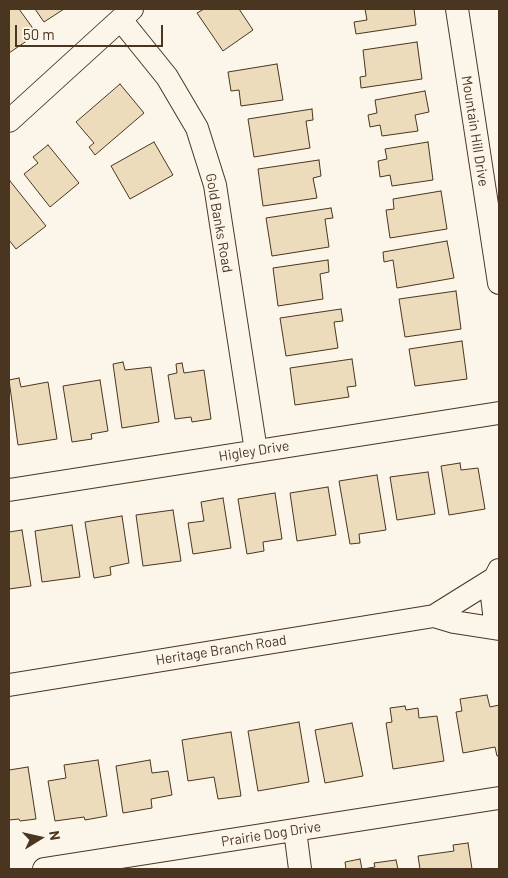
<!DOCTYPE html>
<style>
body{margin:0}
#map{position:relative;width:508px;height:878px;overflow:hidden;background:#fbf6e9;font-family:Barlow,sans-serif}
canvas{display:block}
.frame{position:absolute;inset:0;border:10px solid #4a3520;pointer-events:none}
.north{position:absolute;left:15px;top:813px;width:50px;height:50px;-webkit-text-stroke:4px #fbf6e9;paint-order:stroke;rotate:80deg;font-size:14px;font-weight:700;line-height:20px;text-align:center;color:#4a3520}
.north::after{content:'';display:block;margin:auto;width:18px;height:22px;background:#4a3520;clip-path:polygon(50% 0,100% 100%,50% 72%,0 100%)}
.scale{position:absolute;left:15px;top:25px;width:148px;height:22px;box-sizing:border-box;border:2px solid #4a3520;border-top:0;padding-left:6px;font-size:15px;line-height:18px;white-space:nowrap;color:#4a3520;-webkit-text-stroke:4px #fbf6e9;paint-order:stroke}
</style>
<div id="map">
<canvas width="508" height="878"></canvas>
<div class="frame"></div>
<div class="north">N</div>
<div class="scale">50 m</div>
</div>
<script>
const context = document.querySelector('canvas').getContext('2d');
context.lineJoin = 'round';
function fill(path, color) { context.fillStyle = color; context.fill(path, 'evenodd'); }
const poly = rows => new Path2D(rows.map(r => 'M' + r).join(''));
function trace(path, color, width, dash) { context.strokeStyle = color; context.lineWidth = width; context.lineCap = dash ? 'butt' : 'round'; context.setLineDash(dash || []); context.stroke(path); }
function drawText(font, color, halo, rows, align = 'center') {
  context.font = font + ' Barlow,sans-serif'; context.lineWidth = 4; context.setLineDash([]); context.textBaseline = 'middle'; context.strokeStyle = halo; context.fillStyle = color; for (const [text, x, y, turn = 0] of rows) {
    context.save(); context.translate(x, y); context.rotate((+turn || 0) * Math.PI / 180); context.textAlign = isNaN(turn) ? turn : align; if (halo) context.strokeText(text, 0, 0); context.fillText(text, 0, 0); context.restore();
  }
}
const building = poly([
 [9,9,19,9,37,34,9,53,9,9],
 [35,9,64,9,44,22,35,9],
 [204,9,239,9,253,30,223,51,197,13,204,9],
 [365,9,414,9,416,25,356,34,354,22,367,20,365,9],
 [417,42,422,79,361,88,360,77,366,76,363,50,417,42],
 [277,64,283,100,241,106,239,90,231,91,228,72,277,64],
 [120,84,144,113,95,155,89,147,94,143,76,122,120,84],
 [425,91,429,112,415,115,418,131,382,136,380,125,370,127,368,115,377,113,375,100,425,91],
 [312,109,313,120,306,121,310,148,254,157,248,119,312,109],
 [154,142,173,175,130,199,111,166,154,142],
 [428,142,433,180,392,186,390,175,380,177,378,161,387,159,385,149,428,142],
 [48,145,79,183,50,207,24,174,38,163,33,157,48,145],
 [319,160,321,176,313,178,317,198,263,206,258,169,319,160],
 [10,181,46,226,16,249,9,240,9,182,10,181],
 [441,191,447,229,390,238,386,210,394,209,393,199,441,191],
 [331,208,333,218,325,219,329,247,272,256,266,218,331,208],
 [447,241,454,278,397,288,393,260,384,262,383,252,447,241],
 [328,260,329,272,320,274,323,299,278,306,273,268,328,260],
 [456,291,461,329,405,337,399,299,456,291],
 [341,309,343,321,334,322,338,348,286,356,280,318,341,309],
 [462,341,467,379,415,386,409,349,462,341],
 [352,359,356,386,347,387,349,397,295,405,290,368,352,359],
 [123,362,125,370,151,367,159,422,122,428,113,364,123,362],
 [182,363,184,373,204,370,211,419,192,422,191,417,175,419,168,375,177,373,176,364,182,363],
 [19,378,21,387,48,382,57,439,18,445,9,380,19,378],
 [100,380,108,431,91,434,92,439,72,442,63,386,100,380],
 [460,463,461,470,478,468,485,509,449,515,441,466,460,463],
 [428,472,435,514,397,520,390,477,428,472],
 [377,475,386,530,359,534,360,543,350,544,339,481,377,475],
 [328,487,336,535,297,541,290,493,328,487],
 [275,493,282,539,263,542,264,551,247,554,238,499,275,493],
 [223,498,231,548,193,554,188,523,204,521,201,502,223,498],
 [173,510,181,561,143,566,136,515,173,510],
 [122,516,129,563,110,567,111,575,94,578,85,522,122,516],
 [72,525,80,577,42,582,35,531,72,525],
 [22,530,31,586,9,589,9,532,22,530],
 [487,695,490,707,499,705,499,756,497,756,495,747,463,753,456,712,462,711,460,699,487,695],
 [405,706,406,710,418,708,419,718,437,716,444,761,393,769,386,723,392,722,390,708,405,706],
 [299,722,309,782,258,791,248,731,299,722],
 [352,723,363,776,325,783,315,730,352,723],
 [231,732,241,796,218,799,214,777,188,781,182,740,231,732],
 [98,760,107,816,85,820,84,817,55,821,48,781,66,778,64,765,98,760],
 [150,760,152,773,168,771,172,795,151,799,152,808,123,813,116,766,150,760],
 [28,767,36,819,20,821,19,819,9,820,9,770,28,767],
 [468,843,472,869,420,869,418,856,454,851,453,845,468,843],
 [360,859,362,869,346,869,345,862,360,859],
 [396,860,398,869,363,869,375,867,374,863,396,860]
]);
const minor = poly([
 [457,9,499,283],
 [121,20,167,77,197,128,215,185,256,451],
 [9,121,132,9],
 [9,490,499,413],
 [499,570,495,578,492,596,494,613,499,624],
 [434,616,454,622,499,629],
 [9,685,434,616,495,578],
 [295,830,300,869],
 [44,869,499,798]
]);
const streetNames = [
 ["Mountain Hill Drive",475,131,81],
 ["Gold Banks Road",219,223,80],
 ["Higley Drive",254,451,-9],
 ["Heritage Branch Road",221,650,-9],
 ["Prairie Dog Drive",271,834,-9]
];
fill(building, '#ecdcbc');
trace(building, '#4a3520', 1);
trace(minor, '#4a3520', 24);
trace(minor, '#fbf6e9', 22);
drawText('14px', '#4a3520', '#fbf6e9', streetNames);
</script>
